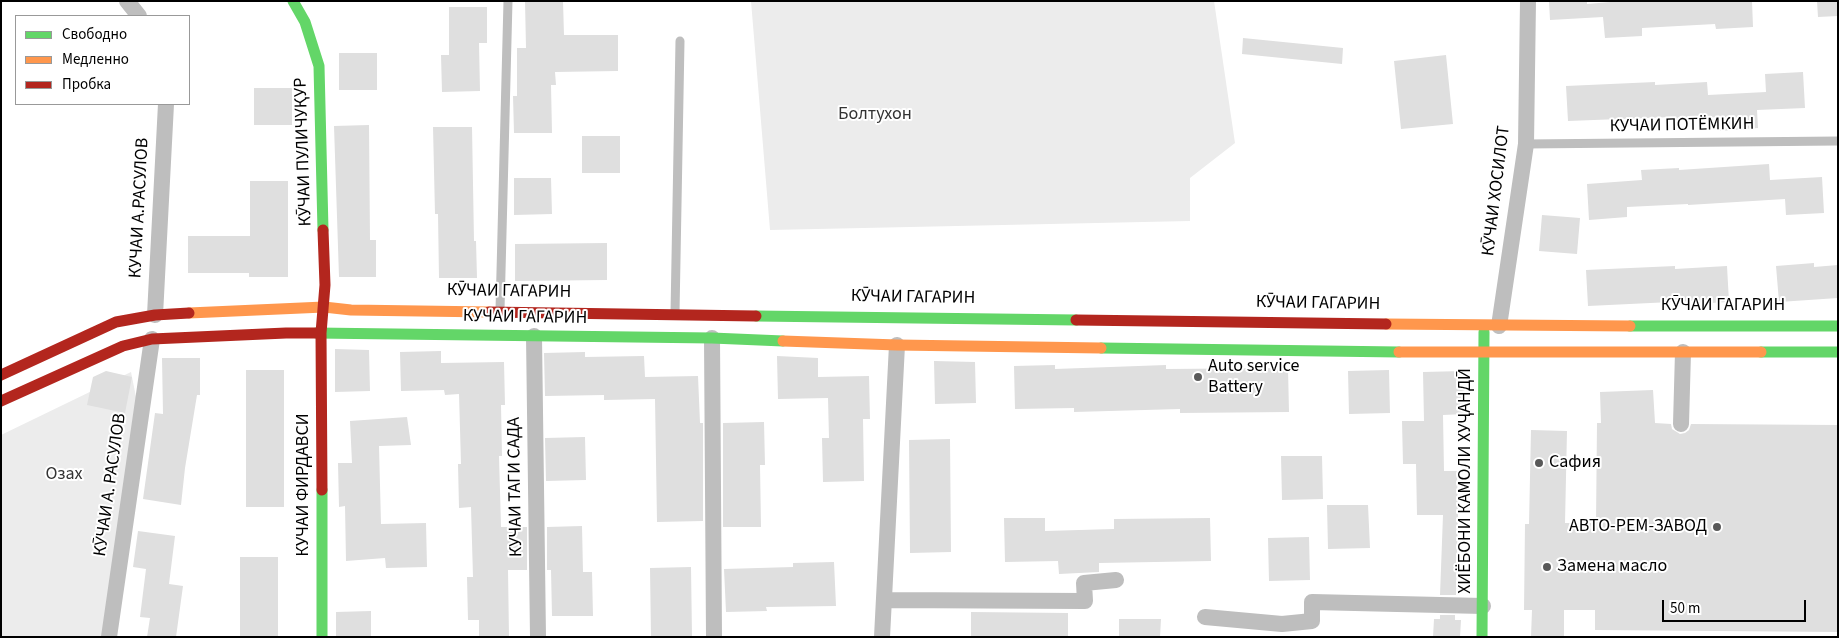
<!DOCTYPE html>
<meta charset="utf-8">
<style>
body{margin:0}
#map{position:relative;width:1839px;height:638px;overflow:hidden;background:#fff;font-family:"Source Sans 3",sans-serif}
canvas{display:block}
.frame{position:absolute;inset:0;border:2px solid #000;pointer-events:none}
.legend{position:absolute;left:15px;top:15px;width:175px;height:90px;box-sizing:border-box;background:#fff;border:1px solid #999;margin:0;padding:6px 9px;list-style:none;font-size:15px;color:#000}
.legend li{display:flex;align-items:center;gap:10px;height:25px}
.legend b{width:25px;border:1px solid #999}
.scale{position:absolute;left:1662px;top:600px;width:144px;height:22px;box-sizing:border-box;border:2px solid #000;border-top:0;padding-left:6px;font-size:15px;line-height:18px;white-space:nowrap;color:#000;-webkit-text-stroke:4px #fff;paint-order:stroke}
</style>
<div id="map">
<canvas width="1839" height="638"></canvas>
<div class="frame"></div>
<ul class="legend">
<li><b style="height:6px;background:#63d668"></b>Свободно</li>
<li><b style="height:6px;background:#ff974d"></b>Медленно</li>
<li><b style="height:6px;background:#b3261e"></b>Пробка</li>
</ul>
<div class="scale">50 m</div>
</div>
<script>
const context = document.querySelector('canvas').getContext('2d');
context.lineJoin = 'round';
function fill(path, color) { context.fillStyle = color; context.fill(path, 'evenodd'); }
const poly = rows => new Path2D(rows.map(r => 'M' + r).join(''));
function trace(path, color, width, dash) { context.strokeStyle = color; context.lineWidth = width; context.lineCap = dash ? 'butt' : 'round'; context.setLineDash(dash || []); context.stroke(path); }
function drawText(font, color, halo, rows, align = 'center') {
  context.font = font + ' "Source Sans 3",sans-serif'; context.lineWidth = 4; context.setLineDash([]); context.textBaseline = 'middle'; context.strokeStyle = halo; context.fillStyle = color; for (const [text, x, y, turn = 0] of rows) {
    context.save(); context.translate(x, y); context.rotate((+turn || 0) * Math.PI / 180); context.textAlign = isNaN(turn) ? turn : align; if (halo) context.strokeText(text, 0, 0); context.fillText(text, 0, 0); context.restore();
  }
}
const green = poly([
 [751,1,1214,1,1235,143,1190,178,1190,221,770,230],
 [131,372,138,407,102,637,1,637,1,435]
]);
const building = poly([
 [525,1,563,1,564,35,618,35,618,71,555,72,556,85,551,85,552,133,514,133,513,96,517,96,517,48,526,48],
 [1549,1,1587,1,1587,4,1622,1,1752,1,1753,27,1716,29,1715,24,1642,28,1642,36,1605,38,1603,17,1550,20],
 [1817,1,1838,1,1838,16,1818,17],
 [449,7,487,7,487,43,479,43,480,91,442,92,441,55,449,55],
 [1243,38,1343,48,1342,64,1242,54],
 [339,53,377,53,377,90,339,90],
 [1446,55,1453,124,1401,129,1394,61],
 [1803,72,1805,108,1757,110,1758,128,1720,131,1720,117,1672,120,1672,117,1568,121,1566,86,1655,82,1655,85,1707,82,1708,95,1766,92,1765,74],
 [254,88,292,88,292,125,254,125],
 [369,125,370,240,376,240,376,277,339,277,334,126],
 [433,127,472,127,474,241,476,241,477,278,439,278,438,214,435,214],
 [582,136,620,136,620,173,582,173],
 [1769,164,1770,180,1822,177,1824,213,1786,215,1785,199,1688,205,1688,204,1627,207,1627,217,1589,220,1587,184,1642,180,1641,170,1679,168,1679,170],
 [514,178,551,178,552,214,514,215],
 [250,181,288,181,288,277,249,277,249,273,188,273,188,236,250,236],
 [1542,215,1580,218,1577,254,1539,251],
 [607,243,607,280,515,281,515,244],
 [1814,263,1814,267,1838,265,1838,298,1779,302,1776,266],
 [1675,266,1675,269,1727,266,1729,302,1692,304,1692,301,1588,306,1586,270],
 [335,349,369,350,370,391,335,392],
 [441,351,441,363,504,362,505,405,501,405,502,456,499,456,501,527,527,527,527,570,508,570,509,637,479,637,479,620,468,620,467,577,473,577,471,507,459,508,458,464,461,464,459,394,445,395,444,390,401,391,400,352],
 [585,352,585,357,644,356,645,377,698,376,700,423,703,423,703,521,657,522,655,399,604,400,604,395,545,396,544,353],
 [777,356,818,358,818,377,869,376,870,419,863,419,864,481,823,482,822,438,829,438,828,398,778,399],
 [162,358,200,358,200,395,197,395,185,468,181,505,143,499,155,413,163,414],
 [934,361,975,362,976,403,935,404],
 [1055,365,1055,369,1166,365,1166,369,1288,368,1289,412,1180,413,1180,409,1074,412,1074,408,1015,409,1014,366],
 [246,370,284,370,284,507,246,507],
 [1389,370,1390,413,1349,414,1348,371],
 [106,371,132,377,125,413,87,405,93,377],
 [1464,371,1465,414,1443,415,1444,471,1457,471,1458,514,1456,595,1440,595,1443,515,1417,515,1416,464,1403,464,1402,421,1424,421,1423,372],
 [1653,390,1655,423,1671,424,1672,429,1680,434,1685,433,1689,430,1691,424,1838,425,1838,632,1595,630,1595,610,1564,610,1564,637,1531,637,1532,610,1524,610,1525,524,1529,524,1531,430,1567,431,1565,523,1596,523,1597,423,1601,423,1600,392],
 [407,417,411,445,379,446,381,524,426,523,427,567,386,568,385,558,346,561,345,506,339,507,338,463,352,463,350,421],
 [764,422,765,465,760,465,761,527,723,527,723,423],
 [585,437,586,480,546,481,545,438],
 [950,439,951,552,910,553,909,440],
 [1281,456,1322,456,1323,499,1282,500],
 [1327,505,1368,505,1370,548,1328,549],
 [1004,518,1045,518,1045,531,1114,529,1114,519,1210,518,1211,561,1099,563,1099,572,1059,574,1058,561,1005,562],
 [582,526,583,572,592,572,593,616,552,616,551,570,547,570,547,527],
 [138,531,175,536,169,584,183,586,176,637,147,637,150,618,140,617,146,569,133,567],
 [1309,537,1310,580,1269,581,1268,538],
 [240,557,278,557,278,637,240,637],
 [834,562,836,606,766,607,767,611,726,612,724,569,793,567,793,563],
 [691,567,692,637,651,637,650,568],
 [371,611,371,637,336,637,336,612],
 [971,612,1068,613,1068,637,971,637],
 [1440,615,1455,615,1455,620,1461,620,1460,637,1433,637,1434,619,1440,619],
 [1119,619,1161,619,1160,637,1119,637]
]);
const lane = poly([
 [1526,144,1838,141],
 [500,310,508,1],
 [675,313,680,41]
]);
const street = poly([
 [127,1,139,16],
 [155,315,166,104],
 [1499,326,1526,144,1528,1],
 [534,336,538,637],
 [712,338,714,637],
 [1681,424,1683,352],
 [884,600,1085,601,1084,583,1116,580],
 [1205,617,1282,624,1312,621,1312,602,1483,606],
 [109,637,152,339],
 [882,637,897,345]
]);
const fast = poly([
 [293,1,305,22,319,66,323,230],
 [756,316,1076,320],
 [1630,326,1838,326],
 [316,333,712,338,783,341],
 [1101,348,1399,352],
 [1761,352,1838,352],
 [322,490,322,637],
 [1482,637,1484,332]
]);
const slow = poly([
 [189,313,324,307,351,310,489,312],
 [1386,324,1630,326],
 [783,341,897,345,1101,348],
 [1399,352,1761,352]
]);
const jam = poly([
 [489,312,756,316],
 [1076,320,1386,324],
 [1,375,116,322,155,315,189,313],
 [1,401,123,346,152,339,286,333,316,333],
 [322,490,321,333,325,285,323,230]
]);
const markers = [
 [1198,377,5,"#595959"],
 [1539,463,5,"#595959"],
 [1717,527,5,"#595959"],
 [1547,567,5,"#595959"]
];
const parkNames = [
 ["Болтухон",875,115],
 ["Озах",64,475]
];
const streetNames = [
 ["КУЧАИ ПОТЁМКИН",1682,126,-1],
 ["КӮЧАИ ПУЛИЧУҚУР",304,152,-92],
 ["КӮЧАИ ХОСИЛОТ",1497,191,-83],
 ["КУЧАИ А.РАСУЛОВ",140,208,-87],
 ["КӮЧАИ ГАГАРИН",509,292,1],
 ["КӮЧАИ ГАГАРИН",913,298,1],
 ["КӮЧАИ ГАГАРИН",1318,304,1],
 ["КӮЧАИ ГАГАРИН",1723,306],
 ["КУЧАИ ГАГАРИН",525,318,1],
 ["ХИЁБОНИ КАМОЛИ ХУҶАНДӢ",1466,481,-90],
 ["КӮЧАИ А. РАСУЛОВ",111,485,-82],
 ["КУЧАИ ФИРДАВСИ",304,485,-90],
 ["КУЧАИ ТАГИ САДА",516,487,-91]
];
const poiNames = [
 ["Auto service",1208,367],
 ["Battery",1208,388],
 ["Сафия",1549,463],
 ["АВТО-РЕМ-ЗАВОД",1707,527,"right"],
 ["Замена масло",1557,567]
];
fill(green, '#ececec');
fill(building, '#dfdfdf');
trace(lane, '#bebebe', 9);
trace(street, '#bebebe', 16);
trace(fast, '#63d668', 11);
trace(slow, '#ff974d', 11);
trace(jam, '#b3261e', 11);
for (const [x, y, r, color] of markers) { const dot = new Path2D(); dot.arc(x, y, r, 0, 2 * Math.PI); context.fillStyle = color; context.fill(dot); trace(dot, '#fff', 2); }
drawText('18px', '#333', '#fff', parkNames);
drawText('18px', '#000', '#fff', streetNames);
drawText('18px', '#000', '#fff', poiNames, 'left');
</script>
